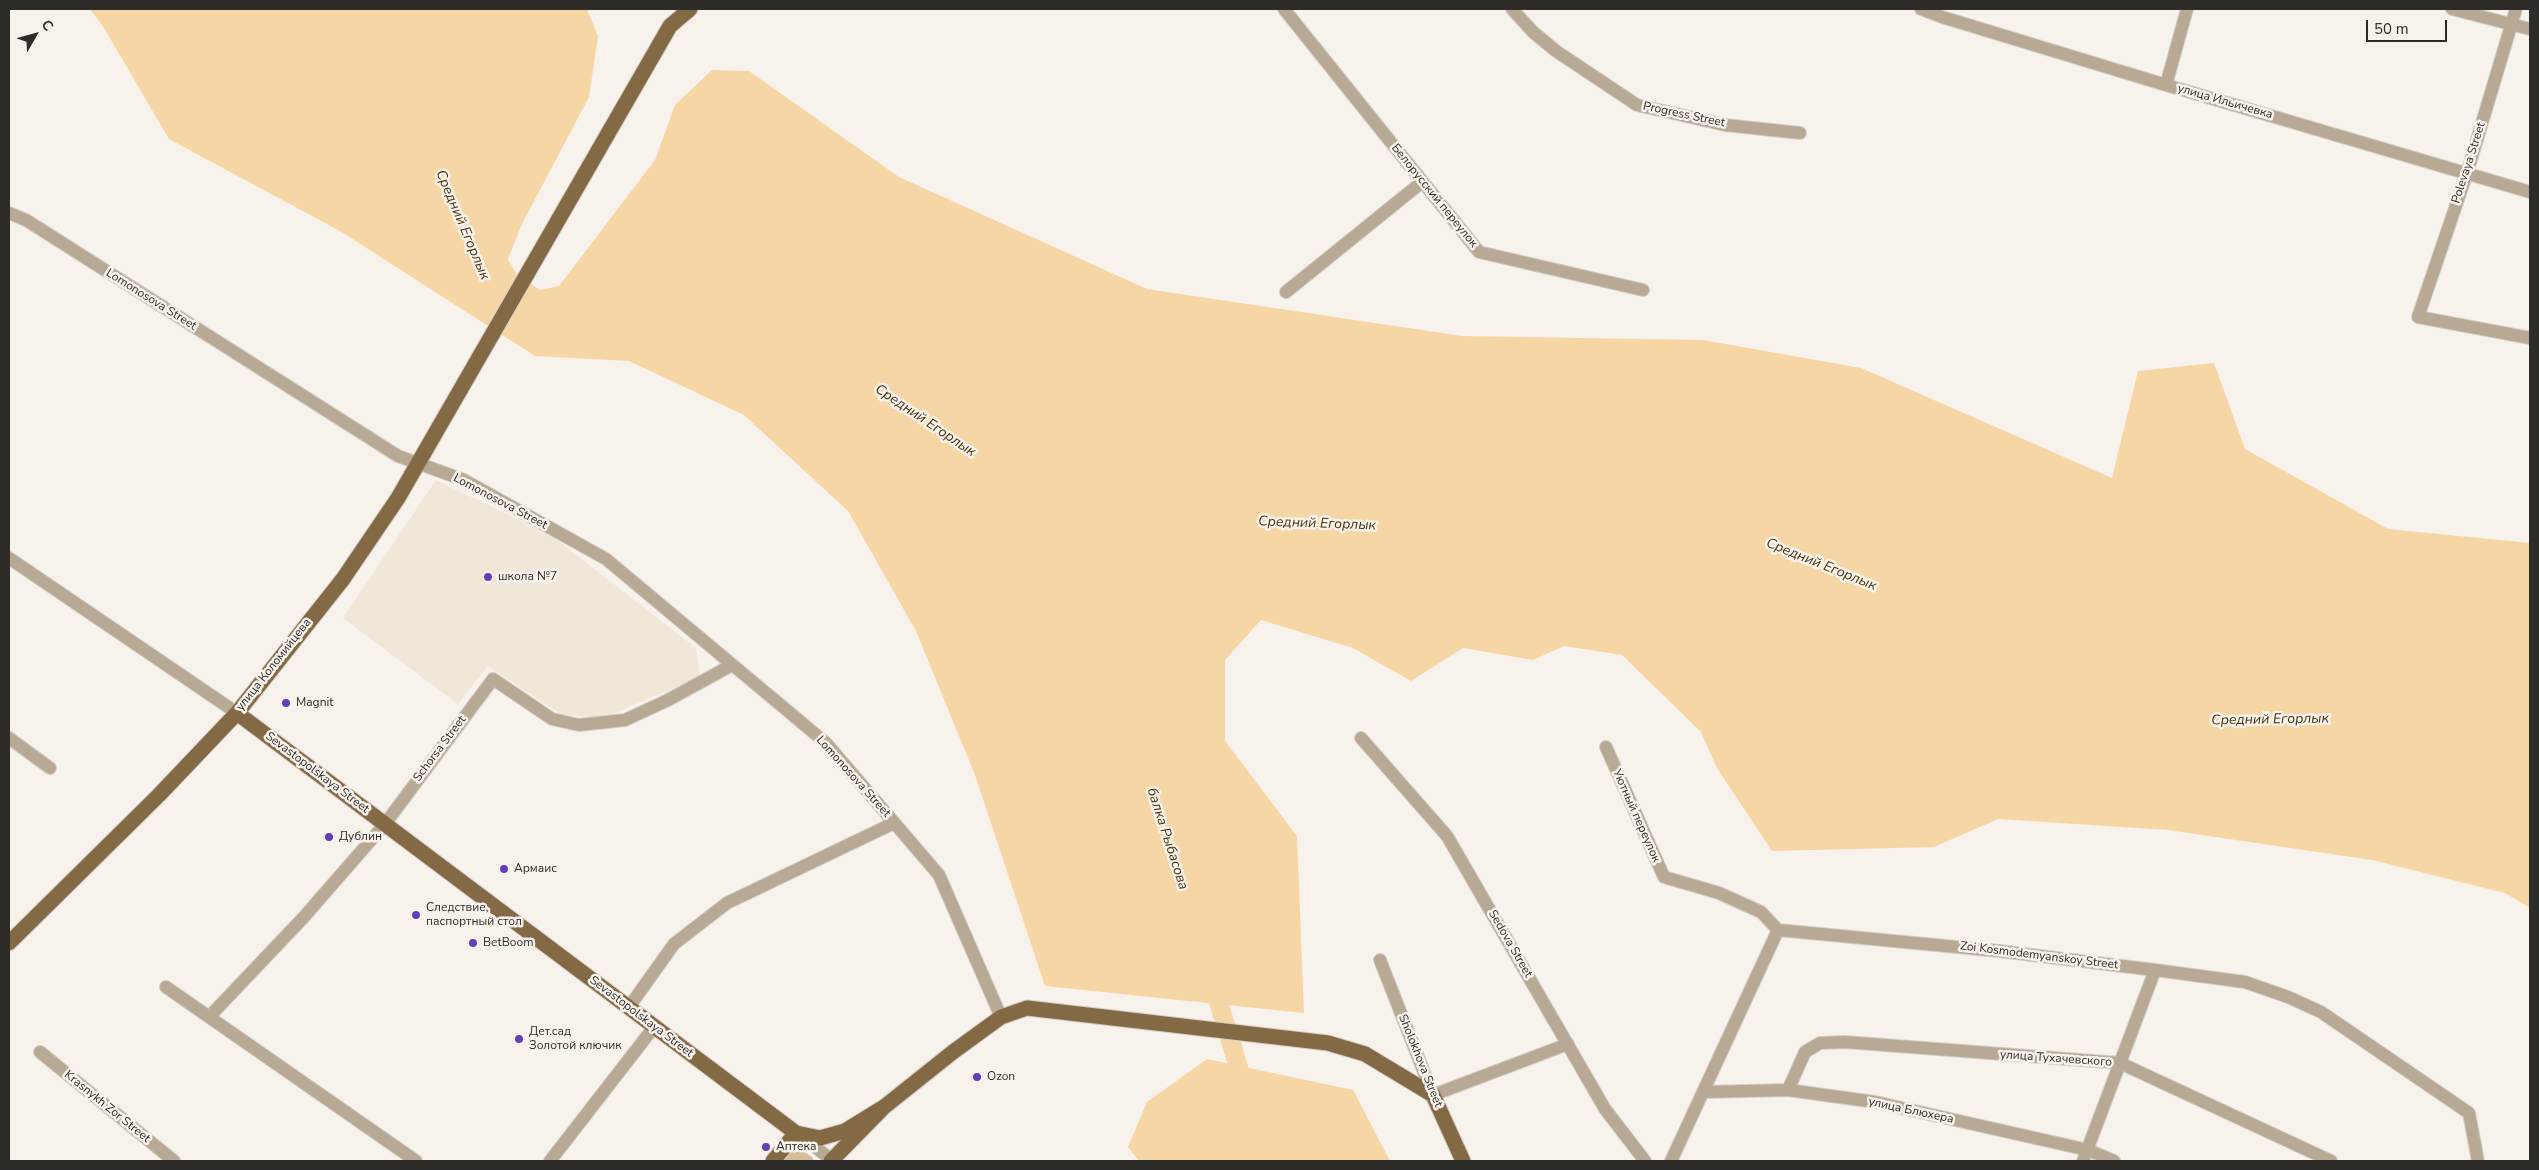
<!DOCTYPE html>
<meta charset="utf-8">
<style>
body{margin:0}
#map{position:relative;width:2539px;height:1170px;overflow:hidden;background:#f7f2eb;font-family:"Nunito Sans",sans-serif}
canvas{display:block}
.frame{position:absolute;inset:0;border:10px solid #2e2c29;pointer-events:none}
.north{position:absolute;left:10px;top:10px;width:50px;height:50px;-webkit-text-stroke:4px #f7f2eb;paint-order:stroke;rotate:52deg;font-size:14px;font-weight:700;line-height:20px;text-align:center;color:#2e2c29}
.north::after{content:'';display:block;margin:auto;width:18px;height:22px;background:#2e2c29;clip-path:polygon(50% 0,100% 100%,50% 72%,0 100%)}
.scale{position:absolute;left:2366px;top:20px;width:81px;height:22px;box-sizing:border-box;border:2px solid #2e2c29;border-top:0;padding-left:6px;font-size:15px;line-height:18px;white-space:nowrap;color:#2e2c29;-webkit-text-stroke:4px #f7f2eb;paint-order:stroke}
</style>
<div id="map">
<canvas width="2539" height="1170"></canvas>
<div class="frame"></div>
<div class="north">С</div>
<div class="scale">50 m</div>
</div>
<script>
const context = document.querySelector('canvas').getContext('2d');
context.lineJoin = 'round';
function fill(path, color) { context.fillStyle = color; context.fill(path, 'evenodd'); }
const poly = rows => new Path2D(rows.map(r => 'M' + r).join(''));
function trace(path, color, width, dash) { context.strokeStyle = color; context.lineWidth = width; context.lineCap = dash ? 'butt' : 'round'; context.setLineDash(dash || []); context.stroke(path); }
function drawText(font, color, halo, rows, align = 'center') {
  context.font = font + ' "Nunito Sans",sans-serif'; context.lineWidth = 5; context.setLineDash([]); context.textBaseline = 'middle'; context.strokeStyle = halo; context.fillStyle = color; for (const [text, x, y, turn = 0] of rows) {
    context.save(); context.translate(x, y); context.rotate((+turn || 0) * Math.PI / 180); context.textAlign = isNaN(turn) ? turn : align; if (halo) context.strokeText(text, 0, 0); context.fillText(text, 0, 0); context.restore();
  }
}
const built = poly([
 [436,480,552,536,696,648,700,677,603,718,560,714,488,666,458,704,343,618]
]);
const green = poly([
 [798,1148,812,1157,814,1161,780,1161,791,1149]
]);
const water = poly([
 [90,9,587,9,598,36,589,97,522,224,508,259,517,275,540,290,559,286,655,160,675,105,712,70,749,71,899,177,1147,289,1462,336,1703,340,1861,368,2112,478,2138,371,2214,363,2245,449,2388,529,2530,543,2530,908,2505,893,2372,860,2168,830,1998,819,1934,847,1772,851,1717,768,1701,732,1622,655,1564,646,1533,660,1463,648,1411,681,1353,648,1261,620,1225,660,1225,741,1297,836,1304,1013,1045,986,975,775,916,631,848,511,744,415,629,361,535,356,340,231,169,139,104,28],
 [1207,1059,1353,1090,1390,1161,1139,1161,1128,1147,1147,1102]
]);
const river = poly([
 [1212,981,1245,1088]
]);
const minor = poly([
 [1284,9,1479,252,1643,290],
 [1512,9,1533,32,1556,51,1637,105,1725,125,1800,133],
 [1921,9,1942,17,2166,85,2530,192],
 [2452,9,2530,29],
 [2516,9,2467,173,2418,317,2530,338],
 [2166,85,2187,9],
 [9,213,26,220,398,456,464,480,606,559,826,743,939,875,1001,1017],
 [1286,292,1422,182],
 [9,558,237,713],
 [9,738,50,768],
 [1361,738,1447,836,1605,1109,1645,1161],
 [1606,747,1664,877,1719,893,1761,912,1778,930],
 [1380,960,1433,1095,1568,1044],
 [166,987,416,1161],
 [629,1007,674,944,727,903,894,823],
 [209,1017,303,918,385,824,493,679,552,719,579,725,625,720,668,700,732,665],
 [40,1052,174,1161],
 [1788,1090,1805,1052,1820,1043,1845,1042,2120,1063,2331,1161],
 [1704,1092,1788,1090,1875,1102,2088,1150,2114,1161],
 [798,1134,832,1160],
 [550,1161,654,1027],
 [1671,1161,1778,930,1999,951,2155,970,2245,982,2288,997,2321,1012,2469,1113,2478,1161],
 [2083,1161,2155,970]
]);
const major = poly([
 [237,713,796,1133,820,1138,845,1131,884,1107],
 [9,943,159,795,237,713,343,579,398,498,670,26,690,9],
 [773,1161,796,1133],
 [831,1161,884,1107,953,1052,1001,1017,1027,1008,1328,1043,1365,1054,1433,1095,1463,1161]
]);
const markers = [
 [488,577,5,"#643eb7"],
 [286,703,5,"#643eb7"],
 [329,837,5,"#643eb7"],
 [504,869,5,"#643eb7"],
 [416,915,5,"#643eb7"],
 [473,943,5,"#643eb7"],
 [519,1039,5,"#643eb7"],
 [977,1077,5,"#643eb7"],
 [766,1147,5,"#643eb7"]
];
const streetNames = [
 ["улица Ильичевка",2225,102,16],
 ["Progress Street",1684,115,12],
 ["Polevaya Street",2469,163,-72],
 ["Белорусский переулок",1434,196,51],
 ["Lomonosova Street",151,300,32],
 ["Lomonosova Street",500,502,28],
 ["улица Коломийцева",274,665,-52],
 ["Schorsa Street",440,749,-53],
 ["Sevastopolskaya Street",317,773,37],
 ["Lomonosova Street",853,777,48],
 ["Уютный переулок",1636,816,66],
 ["Sedova Street",1510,944,60],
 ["Zoi Kosmodemyanskoy Street",2039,956,7],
 ["Sevastopolskaya Street",641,1017,37],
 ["улица Тухачевского",2056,1059,4],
 ["Sholokhova Street",1420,1061,68],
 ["Krasnykh Zor Street",107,1107,39],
 ["улица Блюхера",1911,1111,12]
];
const poiNames = [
 ["школа №7",498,577],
 ["Magnit",296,703],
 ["Дублин",339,837],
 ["Армаис",514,869],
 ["Следствие,",426,908],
 ["паспортный стол",426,922],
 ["BetBoom",483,943],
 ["Дет.сад",529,1032],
 ["Золотой ключик",529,1046],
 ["Ozon",987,1077],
 ["Аптека",776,1147]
];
const waterNames = [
 ["Средний Егорлык",462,225,67],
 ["Средний Егорлык",925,421,34],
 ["Средний Егорлык",1317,524,2],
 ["Средний Егорлык",1821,565,22],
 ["Средний Егорлык",2270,720,-1],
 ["балка Рыбасова",1167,839,72]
];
fill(built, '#f1e7d9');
fill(green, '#d5bd9a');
fill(water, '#f7d6a6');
trace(river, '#f7d6a6', 19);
trace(minor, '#d3cec8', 14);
trace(major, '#d3cec8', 17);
trace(minor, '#b7a994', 12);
trace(major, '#836a45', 15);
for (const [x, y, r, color] of markers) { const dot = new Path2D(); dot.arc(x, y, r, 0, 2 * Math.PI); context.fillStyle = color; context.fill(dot); trace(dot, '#f7f2eb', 2); }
drawText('12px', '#2e2c29', '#f7f2eb', streetNames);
drawText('12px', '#2e2c29', '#f7f2eb', poiNames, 'left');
drawText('italic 14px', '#48320b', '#f7f2eb', waterNames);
</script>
